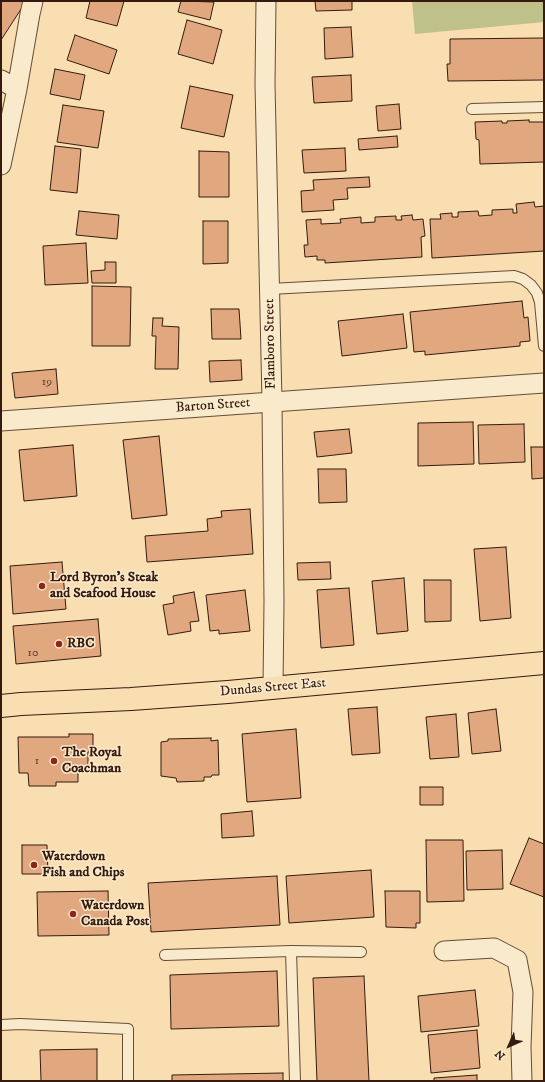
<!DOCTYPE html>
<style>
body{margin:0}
#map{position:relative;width:545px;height:1082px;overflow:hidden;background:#f8deb0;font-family:"IM FELL DW Pica",serif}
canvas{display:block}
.frame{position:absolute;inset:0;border:2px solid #351b0f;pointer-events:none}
.north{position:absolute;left:489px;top:1026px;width:40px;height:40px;-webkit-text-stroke:3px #faeacc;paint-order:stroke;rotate:225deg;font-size:11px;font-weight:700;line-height:16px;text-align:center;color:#351b0f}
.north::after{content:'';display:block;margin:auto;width:14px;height:18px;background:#351b0f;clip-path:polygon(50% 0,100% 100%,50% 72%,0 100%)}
</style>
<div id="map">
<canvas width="545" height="1082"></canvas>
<div class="frame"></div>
<div class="north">N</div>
</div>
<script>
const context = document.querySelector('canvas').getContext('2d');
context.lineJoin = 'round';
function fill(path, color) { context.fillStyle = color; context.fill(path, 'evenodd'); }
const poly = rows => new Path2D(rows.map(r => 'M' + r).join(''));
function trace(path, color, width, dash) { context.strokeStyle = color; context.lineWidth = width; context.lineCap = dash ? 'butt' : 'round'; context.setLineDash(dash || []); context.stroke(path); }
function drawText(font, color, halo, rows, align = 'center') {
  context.font = font + ' "IM FELL DW Pica",serif'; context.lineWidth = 3; context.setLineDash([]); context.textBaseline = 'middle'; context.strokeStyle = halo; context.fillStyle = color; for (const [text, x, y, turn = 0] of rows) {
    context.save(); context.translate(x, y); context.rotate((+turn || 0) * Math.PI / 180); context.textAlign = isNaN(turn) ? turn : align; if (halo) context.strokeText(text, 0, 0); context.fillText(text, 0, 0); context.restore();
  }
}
const green = poly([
 [412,1,544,1,544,22,415,34]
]);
const building = poly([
 [1,1,22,1,25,3,1,40,1,1],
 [90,1,124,1,117,26,86,18,90,1],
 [181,1,214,2,210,20,178,12,181,1],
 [315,1,352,1,352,10,316,11,315,1],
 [187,20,222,30,213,64,178,54,187,20],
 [351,27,353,57,325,59,324,28,351,27],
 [75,35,117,50,109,74,67,60,75,35],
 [544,38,544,80,448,81,447,64,450,64,450,39,544,38],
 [55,69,85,75,80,100,50,94,55,69],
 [351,75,352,101,314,103,312,77,351,75],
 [190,86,233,95,224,137,181,128,190,86],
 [399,104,401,129,378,131,376,106,399,104],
 [63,105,104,111,98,148,57,142,63,105],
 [529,120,529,122,544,122,544,162,480,164,479,140,476,139,475,122,502,121,502,123,507,123,507,121,529,120],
 [397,136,398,147,359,150,358,139,397,136],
 [55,146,81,149,77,193,50,190,55,146],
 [345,148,346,171,304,173,302,150,345,148],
 [199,151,229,152,229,197,199,197,199,151],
 [369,177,370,187,347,188,348,199,333,200,334,210,302,212,301,191,314,190,313,180,369,177],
 [534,202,535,207,544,206,544,251,432,258,430,219,441,219,440,214,452,213,452,217,458,217,458,212,478,211,479,216,492,215,492,210,513,209,513,213,517,213,516,204,534,202],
 [79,211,119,215,117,239,76,235,79,211],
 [412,215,413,220,423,219,425,236,421,237,422,257,325,263,325,260,317,260,317,256,305,257,304,245,308,245,306,220,321,219,321,224,341,223,340,219,361,217,361,223,375,222,375,217,396,216,396,220,402,220,401,216,412,215],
 [203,221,228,221,228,263,203,264,203,221],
 [86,243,88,283,45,285,43,246,86,243],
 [105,262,116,262,116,283,92,283,91,271,105,270,105,262],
 [92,286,131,287,130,346,92,346,92,286],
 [522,301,524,318,528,317,530,341,520,342,520,346,425,355,425,351,414,352,410,312,522,301],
 [211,309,239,309,241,339,212,339,211,309],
 [403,314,407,348,342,356,338,321,403,314],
 [153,318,163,318,162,326,179,327,178,369,155,369,156,336,152,336,153,318],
 [241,360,242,380,210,382,209,361,241,360],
 [56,369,58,394,15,398,12,373,56,369],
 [473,422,474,464,418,466,418,423,473,422],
 [524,424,525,462,479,464,478,425,524,424],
 [349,429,352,453,317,457,314,432,349,429],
 [159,436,167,515,132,519,123,440,159,436],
 [73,445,77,496,24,501,19,450,73,445],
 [531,447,544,447,544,478,532,479,531,447],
 [318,469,346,469,347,502,319,503,318,469],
 [250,509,253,554,147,562,145,536,208,531,207,519,222,517,221,511,250,509],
 [506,547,511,618,480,621,474,549,506,547],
 [62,562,66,609,13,614,10,566,62,562],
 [330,562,331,579,298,580,297,563,330,562],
 [404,578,408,631,377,634,372,581,404,578],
 [424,580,451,580,451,621,425,622,424,580],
 [349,588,354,645,321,648,317,590,349,588],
 [245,590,250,631,219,634,219,630,210,631,206,595,245,590],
 [194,592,199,621,190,622,191,631,168,635,163,605,174,603,173,596,194,592],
 [98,619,101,656,16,664,13,626,98,619],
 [377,707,380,753,352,755,348,709,377,707],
 [496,709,501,751,472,754,468,713,496,709],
 [456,714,459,757,430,759,426,717,456,714],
 [296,729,301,798,247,802,242,734,296,729],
 [69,734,93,734,93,752,88,752,88,770,78,771,78,782,56,782,56,786,29,786,28,773,19,773,18,737,69,737,69,734],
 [211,738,211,741,218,740,219,775,212,775,211,777,204,777,204,781,177,782,176,778,161,776,161,742,168,741,168,739,211,738],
 [420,787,443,787,443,805,420,805,420,787],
 [252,811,254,836,222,838,221,814,252,811],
 [529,838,544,844,544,897,510,884,529,838],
 [426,840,463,840,464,901,427,902,426,840],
 [22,845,47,845,48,874,22,874,22,845],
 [502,850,503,889,467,890,466,851,502,850],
 [371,870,374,917,289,923,286,876,371,870],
 [277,876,280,925,151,932,148,883,277,876],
 [108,891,109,935,38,936,37,892,108,891],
 [385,891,420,891,420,923,416,923,416,928,386,927,385,891],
 [277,971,279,1026,171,1029,170,975,277,971],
 [364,976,369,1081,317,1081,313,978,364,976],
 [475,990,479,1026,421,1032,418,996,475,990],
 [477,1030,480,1068,431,1073,428,1035,477,1030],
 [97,1049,97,1081,41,1081,40,1050,97,1049],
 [283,1073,283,1081,172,1081,172,1075,283,1073],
 [477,1075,477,1081,434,1081,434,1078,477,1075]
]);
const lane = poly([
 [472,109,544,107],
 [270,289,514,276,523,279,531,285,537,293,540,302,544,346],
 [291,951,295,1081],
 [165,955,291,951,361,952],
 [1,1025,20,1024,128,1029,128,1081]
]);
const street = poly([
 [266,1,265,84,272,402,274,602,273,688],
 [1,80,17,89],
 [1,165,17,89,30,14,33,1],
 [1,421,544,383],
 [444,951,494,948,517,960,523,992,521,1047,522,1081]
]);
const primary = poly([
 [1,706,21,704,131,699,228,692,544,663]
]);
const markers = [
 [42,586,4,"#8f2418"],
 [59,644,4,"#8f2418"],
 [54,761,4,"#8f2418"],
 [34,865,4,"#8f2418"],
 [73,914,4,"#8f2418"]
];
const numberNames = [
 ["19",47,383],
 ["10",33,654],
 ["1",37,762]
];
const streetNames = [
 ["Flamboro Street",271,344,-91],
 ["Barton Street",213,406,-4],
 ["Dundas Street East",273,688,-5]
];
const poiNames = [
 ["Lord Byron's Steak",50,578],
 ["and Seafood House",50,594],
 ["RBC",67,644],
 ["The Royal",62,753],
 ["Coachman",62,769],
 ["Waterdown",42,857],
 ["Fish and Chips",42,873],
 ["Waterdown",81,906],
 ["Canada Post",81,922]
];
fill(green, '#bfc18a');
fill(building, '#e1a880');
trace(building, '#351b0f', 1);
trace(lane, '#664c37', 12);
trace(street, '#664c37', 21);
trace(primary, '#351b0f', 24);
trace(lane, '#faeacc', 10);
trace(street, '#faeacc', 19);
trace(primary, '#f8deb0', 22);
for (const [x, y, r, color] of markers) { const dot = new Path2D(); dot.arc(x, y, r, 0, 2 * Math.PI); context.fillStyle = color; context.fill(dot); trace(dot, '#faeacc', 1.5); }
drawText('12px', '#603e2b', null, numberNames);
drawText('14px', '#351b0f', '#faeacc', streetNames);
drawText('bold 14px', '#351b0f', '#faeacc', poiNames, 'left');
</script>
